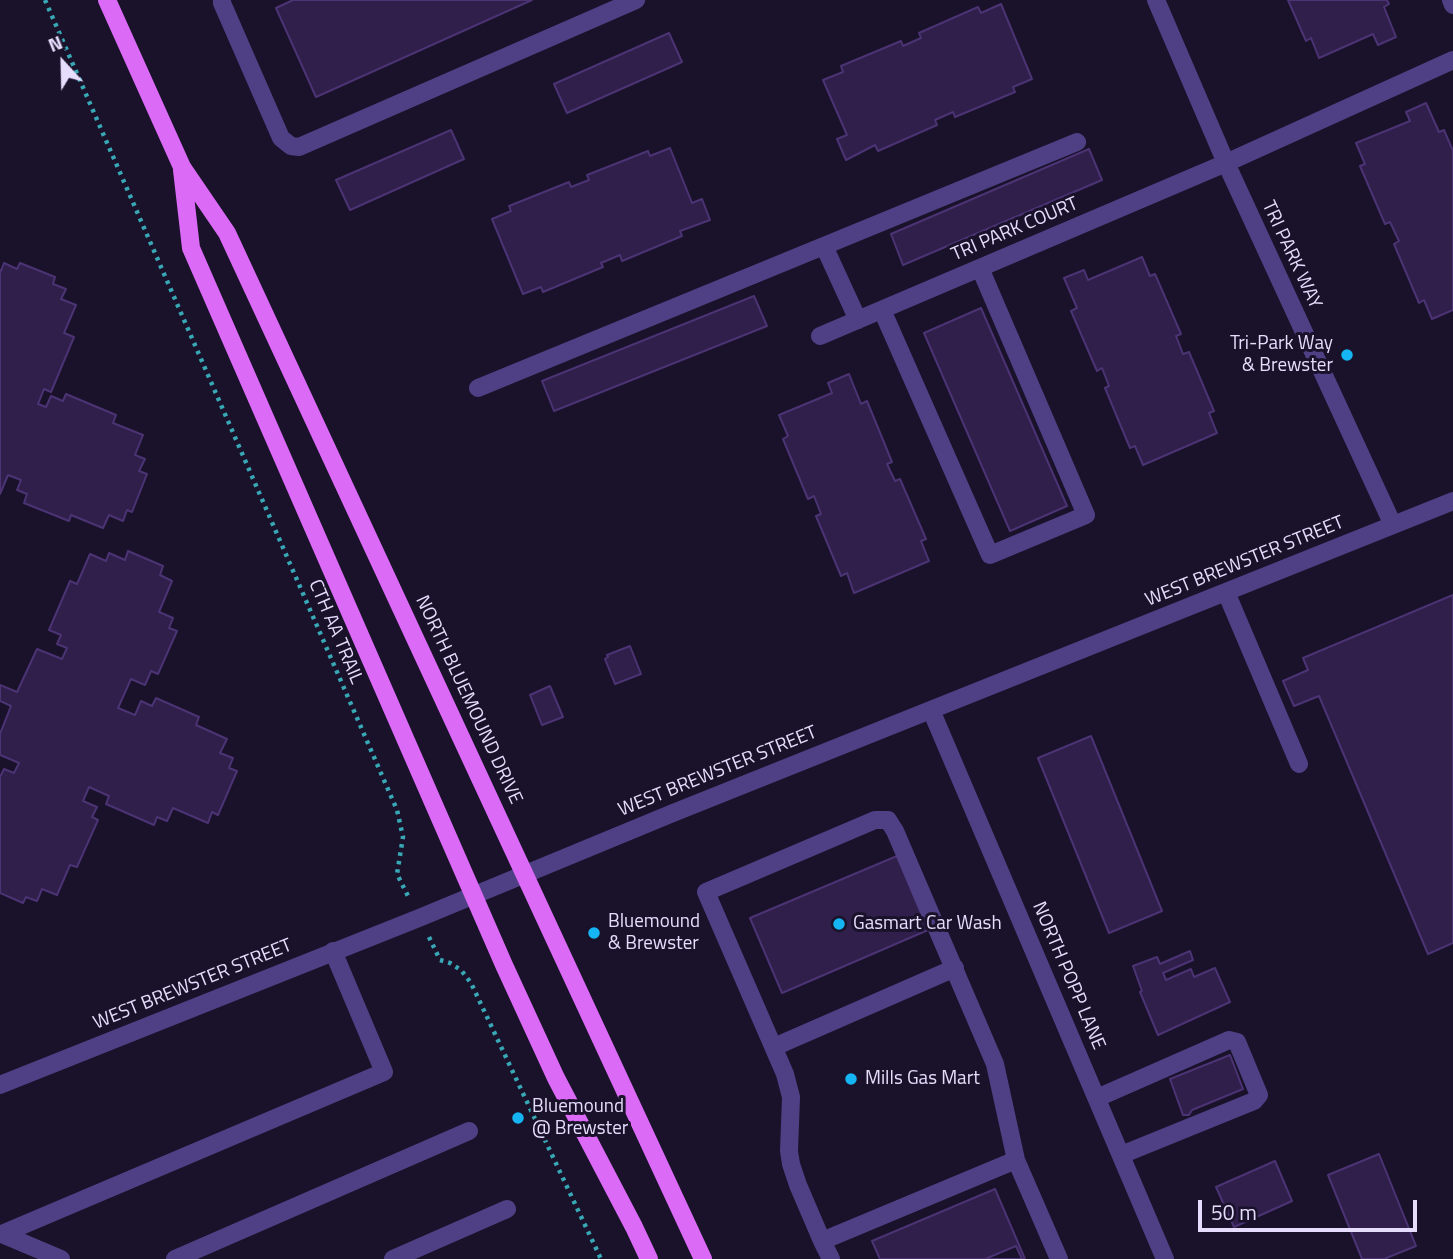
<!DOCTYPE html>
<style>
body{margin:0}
#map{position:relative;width:1453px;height:1259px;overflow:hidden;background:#1a122a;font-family:"Titillium Web",sans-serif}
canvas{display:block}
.north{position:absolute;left:28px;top:28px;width:70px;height:70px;-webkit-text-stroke:5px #1a122a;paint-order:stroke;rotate:338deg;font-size:19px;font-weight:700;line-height:28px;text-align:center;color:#e6ddfd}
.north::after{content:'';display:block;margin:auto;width:24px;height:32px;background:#e6ddfd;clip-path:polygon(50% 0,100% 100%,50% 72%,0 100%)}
.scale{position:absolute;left:1198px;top:1200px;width:219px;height:32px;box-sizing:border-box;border:4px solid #e6ddfd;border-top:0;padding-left:9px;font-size:21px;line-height:24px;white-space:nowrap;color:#e6ddfd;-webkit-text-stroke:5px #1a122a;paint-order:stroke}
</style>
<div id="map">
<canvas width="1453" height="1259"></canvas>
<div class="north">N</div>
<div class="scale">50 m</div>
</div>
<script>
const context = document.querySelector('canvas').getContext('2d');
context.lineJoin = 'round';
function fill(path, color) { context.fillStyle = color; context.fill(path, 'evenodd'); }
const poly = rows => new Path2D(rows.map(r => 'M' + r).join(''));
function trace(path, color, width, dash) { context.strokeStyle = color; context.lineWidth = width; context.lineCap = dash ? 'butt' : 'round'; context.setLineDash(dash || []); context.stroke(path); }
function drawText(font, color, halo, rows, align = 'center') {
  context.font = font + ' "Titillium Web",sans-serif'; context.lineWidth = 6; context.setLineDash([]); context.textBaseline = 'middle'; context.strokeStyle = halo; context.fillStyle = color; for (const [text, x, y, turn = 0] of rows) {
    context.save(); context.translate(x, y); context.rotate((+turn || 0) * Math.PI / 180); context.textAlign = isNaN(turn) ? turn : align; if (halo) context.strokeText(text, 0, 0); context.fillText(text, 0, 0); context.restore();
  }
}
const building = poly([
 [293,0,532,0,316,97,276,8,293,0],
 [1288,0,1387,0,1389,4,1384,7,1396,37,1378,45,1373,34,1319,58,1311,38,1306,41,1288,0],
 [1001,4,1032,79,1013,87,1015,92,955,117,953,112,935,120,937,125,878,151,875,145,846,160,837,139,847,135,823,80,843,72,841,66,901,41,903,46,921,38,919,33,978,7,981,13,1001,4],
 [669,33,682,62,567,113,554,84,669,33],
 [1426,103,1439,132,1444,130,1453,151,1453,310,1432,319,1424,300,1419,303,1394,244,1399,241,1390,222,1385,224,1360,166,1365,164,1356,143,1410,121,1406,112,1426,103],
 [451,130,464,159,350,210,336,180,451,130],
 [670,148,692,203,702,199,710,220,680,231,682,236,622,261,620,255,601,263,603,267,543,292,541,287,523,294,492,219,511,211,509,206,569,182,571,187,589,180,587,175,648,151,650,156,670,148],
 [1089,149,1102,180,903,265,891,234,1089,149],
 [1142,257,1150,276,1155,274,1181,334,1176,336,1183,354,1189,352,1214,411,1209,413,1217,433,1143,465,1135,446,1130,448,1105,388,1109,386,1102,368,1097,371,1071,311,1077,308,1064,278,1084,270,1088,280,1142,257],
 [4,263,17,269,20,263,55,277,53,284,66,289,61,299,76,305,64,333,74,337,51,392,44,389,38,404,46,407,51,396,63,401,66,394,116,415,113,423,143,435,135,455,145,459,139,471,147,474,132,512,127,510,123,521,109,515,103,528,71,515,69,521,24,503,27,494,17,490,21,480,8,475,0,494,0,270,1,271,4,263],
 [754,296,767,326,554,411,542,381,754,296],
 [981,308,1067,506,1010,531,924,333,981,308],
 [849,374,861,404,867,401,892,462,887,464,895,481,900,479,926,539,921,541,929,561,854,593,847,573,841,576,816,516,821,514,814,496,808,499,783,439,788,436,779,415,832,393,828,383,849,374],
 [128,551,163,566,160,575,172,581,159,612,173,618,169,628,177,631,158,674,151,671,145,685,131,679,118,708,135,715,141,701,152,706,156,698,199,717,196,725,227,739,220,753,233,758,229,768,237,771,218,815,212,812,208,823,173,808,167,821,157,817,154,825,106,804,109,796,89,787,83,801,97,807,92,817,98,820,77,867,70,865,57,895,42,889,37,901,26,897,23,903,0,893,0,777,4,769,14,773,19,763,0,755,0,734,11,706,0,701,0,685,17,692,37,649,62,659,67,648,57,644,61,635,49,630,70,581,77,584,90,554,106,561,109,553,125,560,128,551],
 [1453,595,1453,943,1428,954,1319,696,1294,706,1283,681,1308,670,1303,658,1453,595],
 [630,646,641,674,615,684,605,659,608,657,607,655,630,646],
 [550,686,563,717,542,725,530,695,550,686],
 [1091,736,1162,911,1109,933,1038,758,1091,736],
 [897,856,928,930,782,993,750,918,897,856],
 [1190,951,1193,960,1163,973,1166,980,1191,969,1194,977,1215,968,1230,1002,1158,1035,1140,992,1142,991,1133,966,1157,957,1160,964,1190,951],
 [1230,1055,1243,1089,1192,1110,1189,1115,1183,1115,1170,1079,1230,1055],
 [1379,1154,1416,1246,1384,1259,1362,1259,1328,1175,1379,1154],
 [1275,1161,1292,1201,1234,1227,1216,1187,1275,1161],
 [995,1189,1025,1259,880,1259,872,1241,995,1189],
 [1016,1246,1022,1259,985,1259,1016,1246]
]);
const path = poly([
 [45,0,397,810,403,837,397,874,409,898],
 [429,937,440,960,450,963,461,970,471,983,601,1259]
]);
const minor = poly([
 [222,0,222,3,281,138,291,146,299,147,636,0],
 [1156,0,1226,163,1393,525],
 [1451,0,1453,5],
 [824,246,858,320],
 [882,310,990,555,1086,515,980,268],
 [820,336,1226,163,1453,60],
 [478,388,1077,142],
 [1226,592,1299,764],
 [931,710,1165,1259],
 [774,1047,955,968],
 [0,1085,419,918,673,813,1453,501],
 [1097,1098,1229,1040,1237,1042,1259,1095,1254,1101,1121,1155],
 [0,1234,2,1234,384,1072,333,951],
 [2,1234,61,1259],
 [822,1241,798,1185,791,1164,789,1151,791,1097,785,1074,706,892,875,820,888,820,895,831,995,1064,1016,1160],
 [175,1259,469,1131],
 [393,1259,507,1209],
 [831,1259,822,1241,1016,1160,1059,1259]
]);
const major = poly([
 [107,0,182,167,227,233,703,1259],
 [182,170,191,248,504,965,556,1078,634,1227,649,1259]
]);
const markers = [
 [1347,355,7,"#14b5f2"],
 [839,924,7,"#14b5f2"],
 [594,933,7,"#14b5f2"],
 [851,1079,7,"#14b5f2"],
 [518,1118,7,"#14b5f2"]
];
const streetNames = [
 ["TRI PARK COURT",1015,230,-23],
 ["TRI PARK WAY",1291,255,65],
 ["WEST BREWSTER STREET",1245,562,-22],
 ["CTH AA TRAIL",335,632,67],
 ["NORTH BLUEMOUND DRIVE",468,700,65],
 ["WEST BREWSTER STREET",718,772,-22],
 ["NORTH POPP LANE",1068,976,67],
 ["WEST BREWSTER STREET",193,985,-22]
];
const poiNames = [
 ["Tri-Park Way",1333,344,"right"],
 ["& Brewster",1333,366,"right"],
 ["Bluemound",608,922],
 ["& Brewster",608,944],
 ["Gasmart Car Wash",853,924],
 ["Mills Gas Mart",865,1079],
 ["Bluemound",532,1107],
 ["@ Brewster",532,1129]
];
fill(building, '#2f1f4a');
trace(building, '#4b3374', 2);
trace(path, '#38a8b6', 4.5, [3.5, 5]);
trace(minor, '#4f4086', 18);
trace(major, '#db6af7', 18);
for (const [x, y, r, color] of markers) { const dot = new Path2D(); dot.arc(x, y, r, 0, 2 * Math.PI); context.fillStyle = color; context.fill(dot); trace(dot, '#1a122a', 2.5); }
drawText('19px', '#e6ddfd', '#1a122a', streetNames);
drawText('19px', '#e6ddfd', '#1a122a', poiNames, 'left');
</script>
